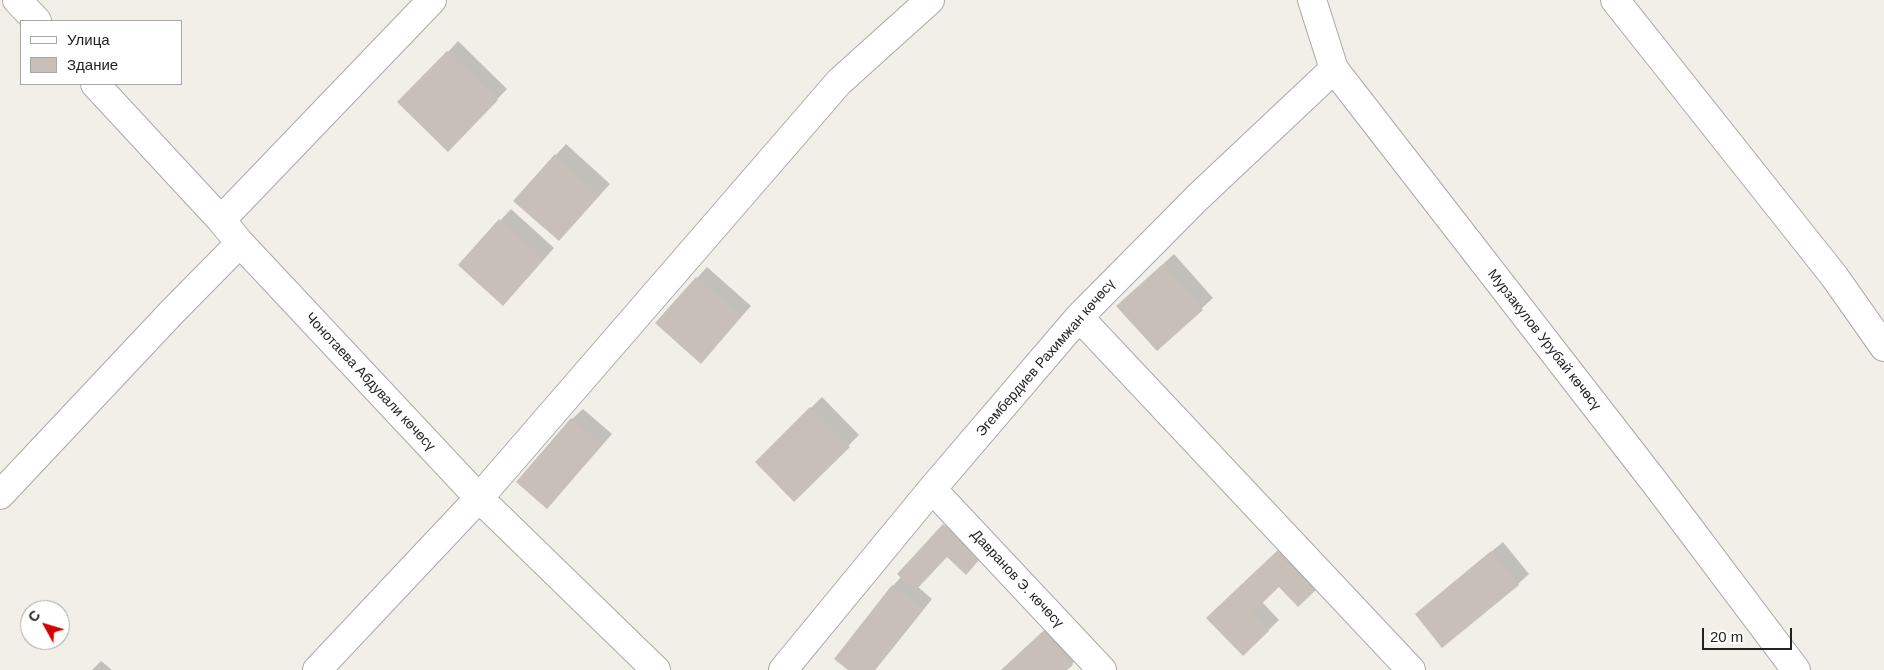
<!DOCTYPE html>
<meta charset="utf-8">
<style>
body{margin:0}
#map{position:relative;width:1884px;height:670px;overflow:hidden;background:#f2efe9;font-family:Arial,sans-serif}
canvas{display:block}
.legend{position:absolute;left:20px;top:20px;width:162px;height:65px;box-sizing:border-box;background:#fff;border:1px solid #a7a7a7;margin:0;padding:6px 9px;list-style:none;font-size:15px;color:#222}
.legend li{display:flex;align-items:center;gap:10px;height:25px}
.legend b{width:25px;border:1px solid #a7a7a7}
.north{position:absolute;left:20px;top:600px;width:50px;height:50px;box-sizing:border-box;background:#fff;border:1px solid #a7a7a7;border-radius:50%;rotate:309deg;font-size:14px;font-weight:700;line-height:20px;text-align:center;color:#222}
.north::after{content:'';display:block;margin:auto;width:18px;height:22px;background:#d40000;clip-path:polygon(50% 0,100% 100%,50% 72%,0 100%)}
.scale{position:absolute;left:1702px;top:628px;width:90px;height:22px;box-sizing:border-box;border:2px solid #222;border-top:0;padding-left:6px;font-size:15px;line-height:18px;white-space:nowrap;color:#222;-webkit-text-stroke:4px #fff;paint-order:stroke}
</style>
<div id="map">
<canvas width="1884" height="670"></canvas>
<ul class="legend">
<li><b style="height:6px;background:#fff"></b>Улица</li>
<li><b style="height:14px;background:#c7bfb8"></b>Здание</li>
</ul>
<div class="north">С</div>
<div class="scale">20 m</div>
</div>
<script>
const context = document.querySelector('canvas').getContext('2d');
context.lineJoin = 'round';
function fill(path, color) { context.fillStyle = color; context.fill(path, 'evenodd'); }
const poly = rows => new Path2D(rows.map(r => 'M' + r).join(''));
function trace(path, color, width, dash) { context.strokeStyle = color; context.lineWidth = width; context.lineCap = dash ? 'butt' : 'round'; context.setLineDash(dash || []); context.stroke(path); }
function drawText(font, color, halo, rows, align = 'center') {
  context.font = font + ' Arial,sans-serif'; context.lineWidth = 5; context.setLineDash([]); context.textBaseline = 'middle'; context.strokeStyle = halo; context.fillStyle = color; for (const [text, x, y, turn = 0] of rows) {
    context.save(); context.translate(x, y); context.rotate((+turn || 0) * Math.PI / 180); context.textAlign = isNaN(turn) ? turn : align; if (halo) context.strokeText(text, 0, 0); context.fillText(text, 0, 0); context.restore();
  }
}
const shadow = poly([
 [458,41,507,89,448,150,448,52],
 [566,144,610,184,569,229,556,155],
 [511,209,554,248,514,293,459,265],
 [1174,254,1213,298,1157,349,1129,295],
 [707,267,751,306,711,351,657,323],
 [822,397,859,435,794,500,756,462],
 [583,409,612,434,557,497,572,419],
 [954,515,990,548,947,555,918,587,932,599,875,670,850,670,893,586],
 [1503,542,1529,574,1518,584,1416,614],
 [1279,585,1262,602,1279,620,1243,655,1208,618],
 [1053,622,1083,653,1066,670,1002,670],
 [101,661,112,670,92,670]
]);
const building = poly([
 [447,51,498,100,448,152,397,102],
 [555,154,600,195,559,241,513,201],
 [499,219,544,259,503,306,458,265],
 [1163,264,1203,310,1157,351,1116,306],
 [696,277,741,317,701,364,655,323],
 [810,407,850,447,794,502,755,462],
 [571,418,602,445,547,509,516,482],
 [943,524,980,559,966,575,947,557,915,591,897,574],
 [1280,548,1318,588,1298,607,1279,587,1252,613,1269,631,1243,656,1206,618],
 [1491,551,1519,585,1442,648,1415,614],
 [892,585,923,610,875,670,848,670,834,659],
 [1042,632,1073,665,1067,670,1001,670]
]);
const minor = poly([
 [17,0,37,21],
 [1312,0,1334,69,1656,484,1796,670],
 [1615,0,1834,276,1884,347],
 [95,84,221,220,240,243,479,498,656,670],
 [221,220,432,0],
 [1079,317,1411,670],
 [932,489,1102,670],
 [0,495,172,312,240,243],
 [317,670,479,498,839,82,930,0],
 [783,670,932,489,1079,317,1198,197,1334,69]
]);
const streetNames = [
 ["Мурзакулов Урубай көчөсү",1544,340,52],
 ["Эгембердиев Рахимжан көчөсү",1046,358,-49],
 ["Чонотаева Абдували көчөсү",370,382,47],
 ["Давранов Э. көчөсү",1017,579,47]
];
fill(shadow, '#0003');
fill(building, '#c7bfb8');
trace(minor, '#a9a9a9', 30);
trace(minor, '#fff', 28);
drawText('14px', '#222', '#fff', streetNames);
</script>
